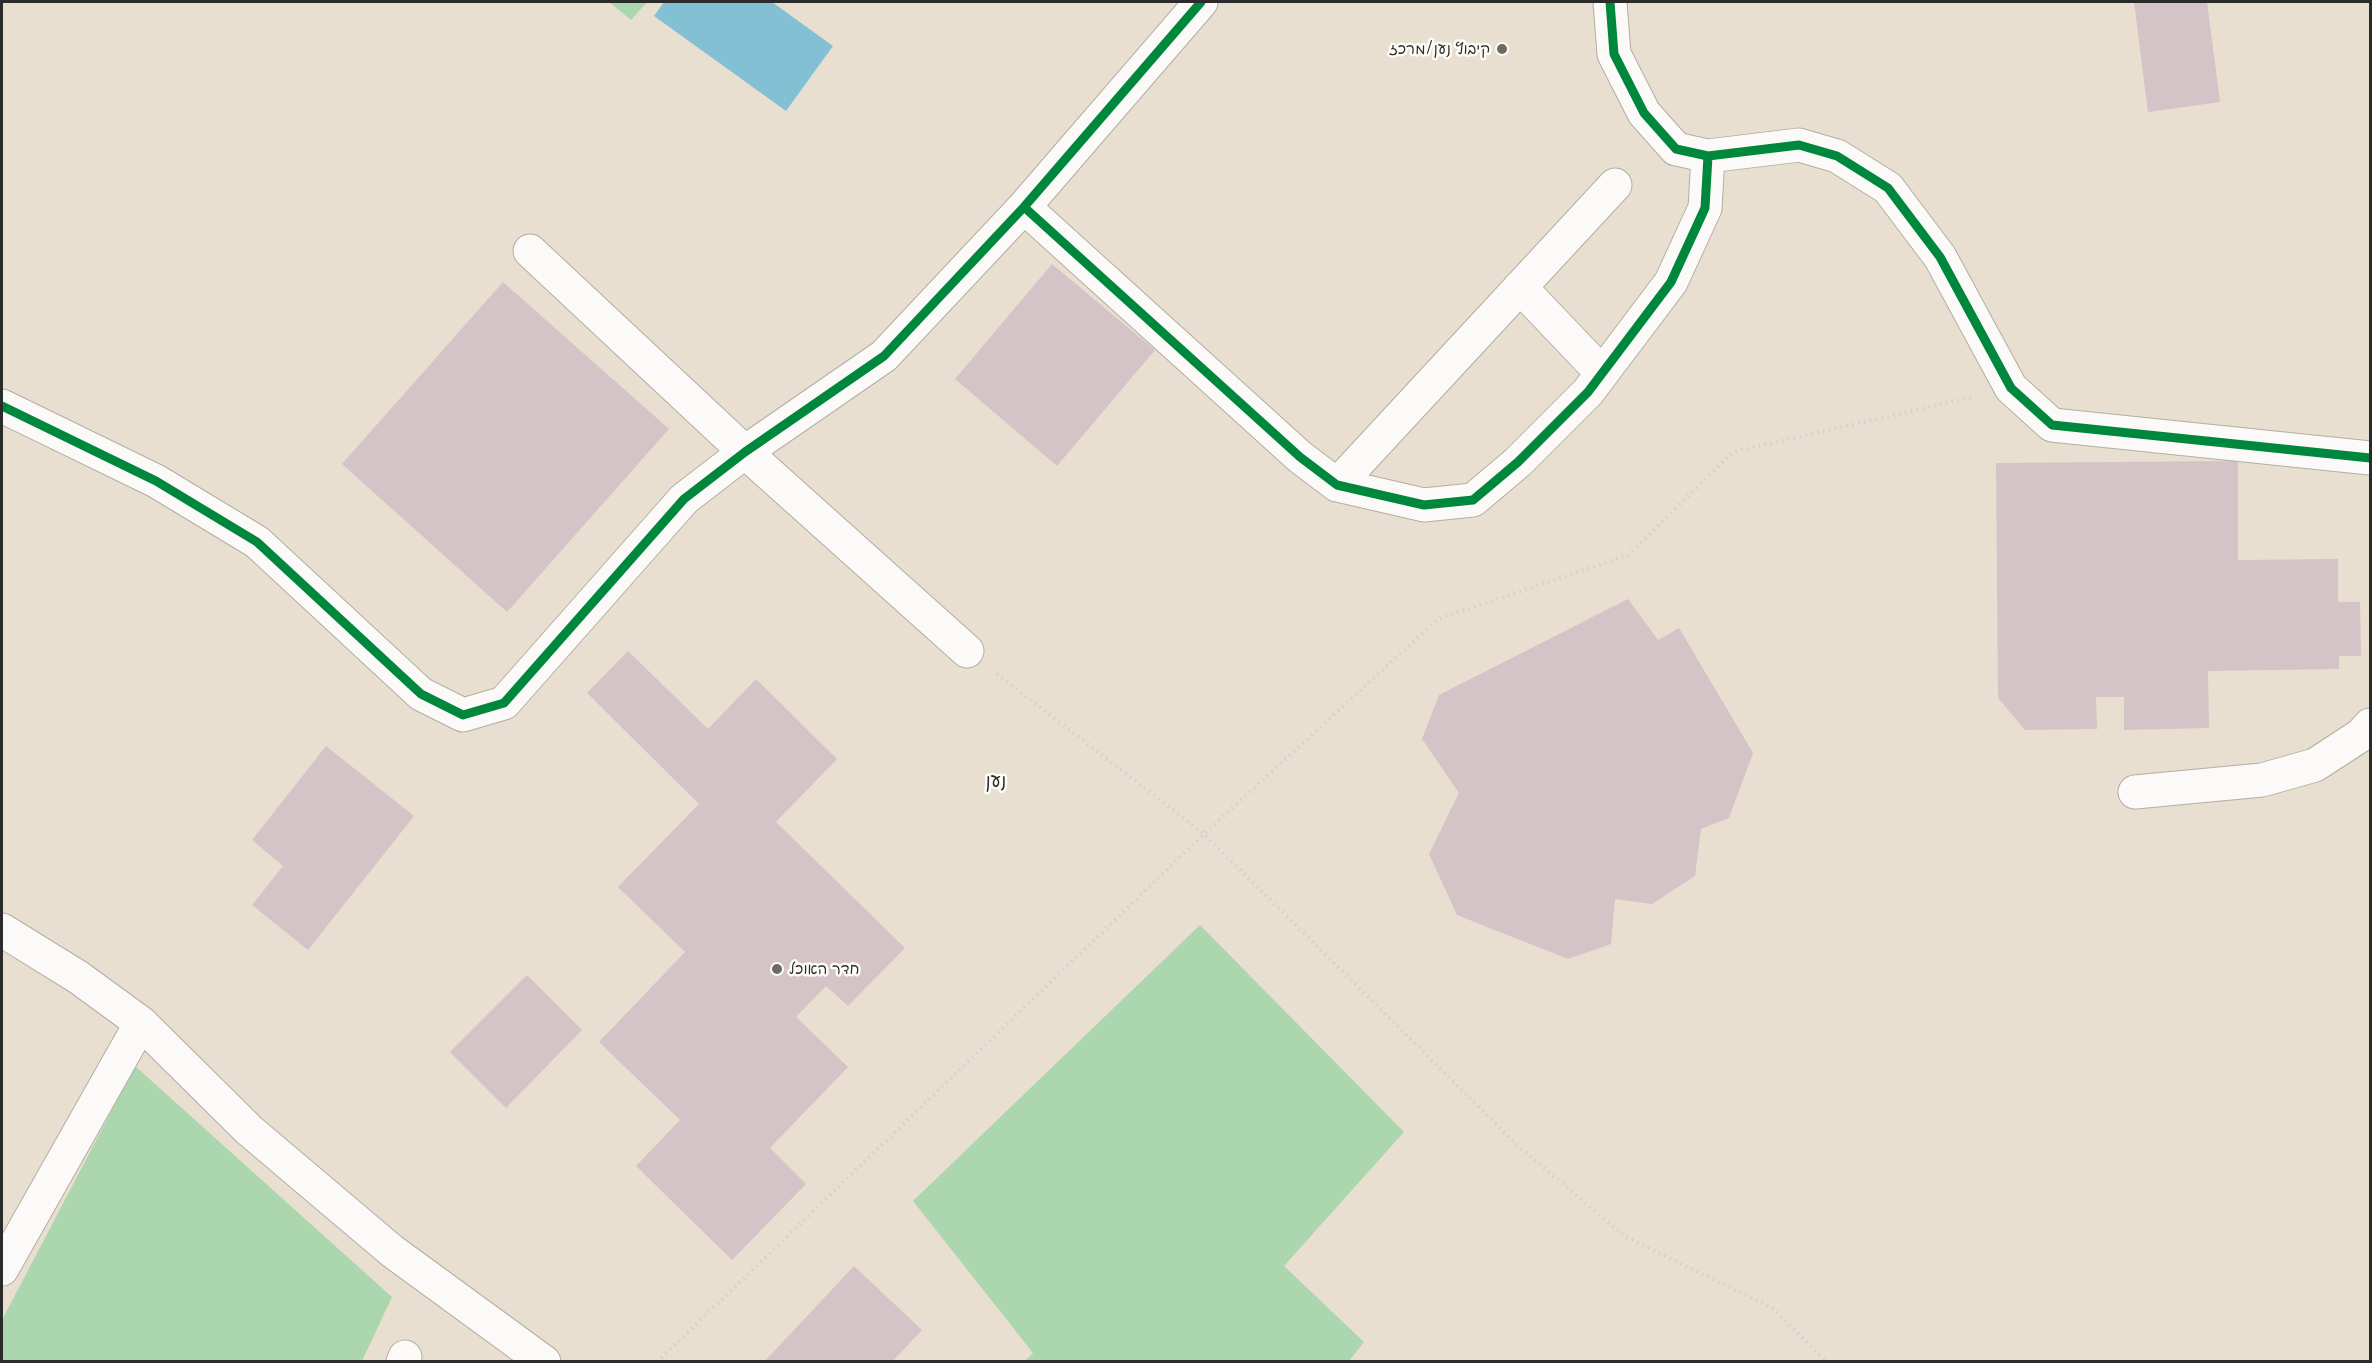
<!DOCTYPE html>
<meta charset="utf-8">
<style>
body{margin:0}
#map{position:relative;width:2372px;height:1363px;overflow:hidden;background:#e8dfd0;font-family:Mali,sans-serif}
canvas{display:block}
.frame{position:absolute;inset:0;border:3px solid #2b2b2b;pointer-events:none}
</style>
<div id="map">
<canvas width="2372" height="1363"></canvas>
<div class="frame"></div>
</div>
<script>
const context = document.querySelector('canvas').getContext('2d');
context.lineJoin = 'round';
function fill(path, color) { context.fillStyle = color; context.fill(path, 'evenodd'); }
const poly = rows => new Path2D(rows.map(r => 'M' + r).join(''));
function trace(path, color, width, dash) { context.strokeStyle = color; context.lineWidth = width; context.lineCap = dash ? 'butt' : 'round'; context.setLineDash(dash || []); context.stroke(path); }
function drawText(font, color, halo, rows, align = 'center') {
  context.font = font + ' Mali,"Playpen Sans Hebrew",sans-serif'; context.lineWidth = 5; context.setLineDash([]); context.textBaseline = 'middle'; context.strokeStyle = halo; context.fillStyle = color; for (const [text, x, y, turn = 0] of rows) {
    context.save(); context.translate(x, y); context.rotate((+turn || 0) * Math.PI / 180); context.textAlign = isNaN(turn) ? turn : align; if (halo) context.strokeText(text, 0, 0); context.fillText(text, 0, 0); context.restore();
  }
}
const green = poly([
 [609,2,647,2,631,20],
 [1200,925,1404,1132,1284,1266,1364,1342,1349,1361,1025,1361,1033,1353,913,1201],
 [135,1066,392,1297,362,1361,2,1362,2,1320]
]);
const water = poly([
 [664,2,772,2,833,46,786,111,654,16]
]);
const building = poly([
 [2134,2,2207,2,2220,102,2148,112],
 [1052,264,1155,350,1057,466,955,379],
 [503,282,669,429,507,612,342,464],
 [2238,461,2238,560,2338,559,2338,602,2360,602,2361,656,2339,656,2339,669,2208,671,2209,728,2124,730,2124,697,2096,697,2097,729,2025,730,1998,698,1996,463],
 [1628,599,1658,640,1679,628,1753,753,1729,818,1701,829,1695,876,1652,904,1615,899,1611,944,1568,959,1457,915,1429,854,1459,793,1422,739,1439,695],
 [628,651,708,729,756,679,837,759,776,822,905,948,848,1006,826,986,796,1017,848,1067,770,1148,806,1184,732,1260,636,1166,680,1120,599,1042,685,952,618,887,699,804,587,693],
 [326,746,414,816,308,950,252,905,283,866,252,840],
 [527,975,582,1030,506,1108,450,1052],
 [854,1266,922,1330,892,1362,764,1362]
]);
const path = poly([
 [997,674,1204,834,1516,1144,1624,1236,1774,1309,1827,1362],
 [657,1362,1204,834,1438,619,1628,555,1733,452,1972,397]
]);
const minor = poly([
 [1610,2,1614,54,1644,113,1676,149,1708,156,1799,145,1837,156,1888,188,1940,257,2011,388,2052,425,2370,458],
 [1024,207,1300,457,1337,485,1424,505,1473,500,1518,462,1588,392,1671,282,1705,208,1708,156],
 [530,251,745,452,967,651],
 [1520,287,1602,373],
 [2,406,156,481,257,542,421,694,463,715,504,703,684,499,745,452,884,356,1024,207,1201,2],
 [1337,485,1615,185],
 [2135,792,2262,780,2315,765,2361,735,2370,725],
 [2,930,78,977,141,1023,249,1130,392,1251,544,1362],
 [2,1269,141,1023],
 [403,1362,405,1357]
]);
const cycleway = poly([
 [1610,2,1614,54,1644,113,1676,149,1708,156,1799,145,1837,156,1888,188,1940,257,2011,388,2052,425,2370,458],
 [1024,207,1300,457,1337,485,1424,505,1473,500,1518,462,1588,392,1671,282,1705,208,1708,156],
 [2,406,156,481,257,542,421,694,463,715,504,703,684,499,745,452,884,356,1024,207,1201,2]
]);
const markers = [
 [1502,49,6,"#6d6a65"],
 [777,969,6,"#6d6a65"]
];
const poiNames = [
 ["קיבוץ נען/מרכז",1490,49],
 ["חדר האוכל",789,969,"left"]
];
const quarterNames = [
 ["נען",996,781]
];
fill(green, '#acd6ae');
fill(water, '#83c0d4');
fill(building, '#d4c3c7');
trace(minor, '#b3ada3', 35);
trace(path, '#d3d1cd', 4, [1.5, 4.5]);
trace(minor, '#fcfaf8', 33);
trace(cycleway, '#00873e', 9);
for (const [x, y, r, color] of markers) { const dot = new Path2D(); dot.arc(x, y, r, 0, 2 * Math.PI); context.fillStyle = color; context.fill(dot); trace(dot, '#fdfcf7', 2); }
drawText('15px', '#2b2b2b', '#fdfcf7', poiNames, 'right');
drawText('18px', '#2b2b2b', '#fdfcf7', quarterNames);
</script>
